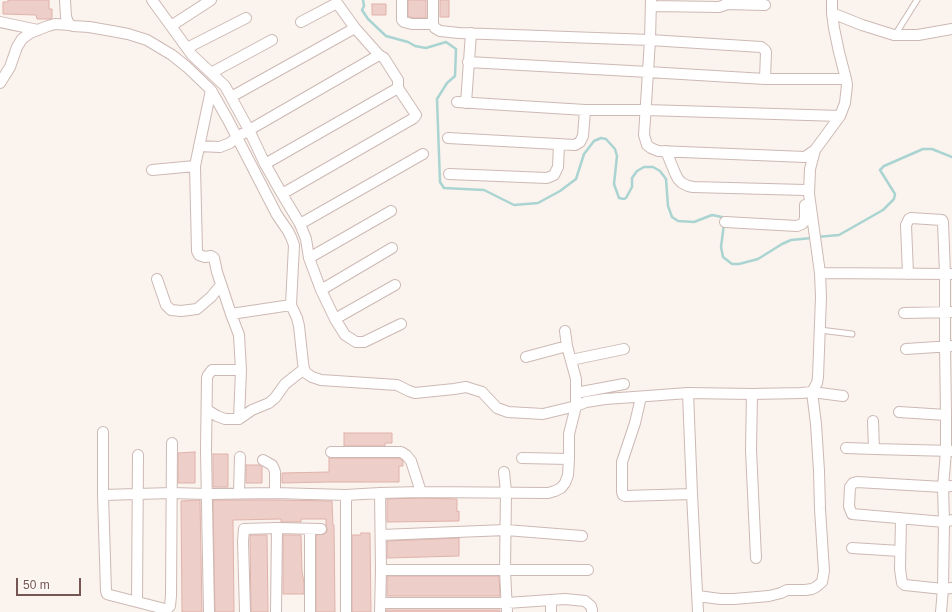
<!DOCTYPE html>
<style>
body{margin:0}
#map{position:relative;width:952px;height:612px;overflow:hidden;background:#fbf3ee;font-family:Helvetica,sans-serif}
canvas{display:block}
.scale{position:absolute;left:16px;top:578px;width:65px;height:18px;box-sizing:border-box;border:2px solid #755652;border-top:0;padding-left:5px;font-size:12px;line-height:14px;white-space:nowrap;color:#755652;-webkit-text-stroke:3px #fef8f4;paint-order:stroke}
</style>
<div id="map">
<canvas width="952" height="612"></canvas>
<div class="scale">50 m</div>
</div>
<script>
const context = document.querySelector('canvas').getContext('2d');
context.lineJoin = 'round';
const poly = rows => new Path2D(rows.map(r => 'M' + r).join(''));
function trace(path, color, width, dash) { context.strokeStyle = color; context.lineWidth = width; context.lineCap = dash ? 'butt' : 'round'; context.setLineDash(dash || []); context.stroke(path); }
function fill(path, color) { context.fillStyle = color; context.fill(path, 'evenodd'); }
const stream = poly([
 [363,0,364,6,362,10,368,19,386,36,408,42,415,46,426,48,446,42,456,49,455,76,447,83,437,99,440,182,444,188,484,190,514,205,538,203,560,191,576,179,584,154,594,141,601,138,606,139,615,149,617,156,614,184,619,198,624,199,626,198,632,187,632,178,637,171,644,167,653,167,660,171,666,179,668,206,672,217,678,221,694,222,712,215,722,217,723,219],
 [724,224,721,247,723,257,732,264,739,264,758,259,782,244,791,240,812,238],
 [817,237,839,235,883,210,894,199,895,194,880,170,884,166,923,149,932,149,952,157]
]);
const building = poly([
 [8,0,49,0,49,9,52,9,52,18,49,19,37,19,36,15,3,14,3,2,8,2,8,0],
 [408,0,426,0,426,18,413,18,408,16,408,0],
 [440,0,449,0,449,17,440,17,440,0],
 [372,4,386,4,386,15,372,15,372,4],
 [344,433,392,433,392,443,385,443,385,446,344,446,344,433],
 [195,452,195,483,178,483,178,453,195,452],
 [213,454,228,454,228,487,213,487,213,454],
 [329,458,399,458,403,461,403,466,399,466,399,482,328,482,282,483,282,473,329,472,329,458],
 [246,465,259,465,262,467,262,483,246,483,246,465],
 [421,498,457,499,457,512,459,511,459,521,387,522,387,499,421,498],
 [200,500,202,612,182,612,181,501,200,500],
 [213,500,275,500,332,501,333,525,334,525,335,612,316,612,316,535,324,534,327,532,327,529,326,525,326,519,301,519,301,522,281,522,281,519,233,520,234,612,215,612,213,500],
 [361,533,370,533,371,612,352,612,352,535,361,535,361,533],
 [250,535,267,535,268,612,251,612,250,535],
 [283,535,301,535,302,571,304,583,304,594,283,594,283,535],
 [459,538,459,556,387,558,387,541,459,538],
 [387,576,499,576,500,596,387,596,387,576],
 [387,610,500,610,500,612,386,612,387,610]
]);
const lane = poly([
 [895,35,917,0],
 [820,330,852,334]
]);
const street = poly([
 [65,0,66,17,68,22,70,25,73,26,89,27,112,31,128,34,147,40,172,55,187,67,211,90,228,120,277,215,288,231,291,237,294,245,291,305,297,318,299,326,303,363,304,369,306,373,312,377,321,380,397,385,409,391,415,393,454,389,466,387,482,392,497,408,508,412,543,414,576,406,576,379,567,346,526,357],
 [152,0,192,55,225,86,249,130,265,164,282,194,300,224,306,239,309,258,321,290,335,319,345,335,356,342,364,342,401,324],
 [402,0,402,20,404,22,412,24,433,24,435,28,440,31,459,33,650,40,761,47,765,50,766,52,765,79],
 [651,0,650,40,644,135,647,145,651,148,658,151,805,157,815,150],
 [726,4,765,5],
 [651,6,719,7,725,5,727,2,727,0],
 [832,13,862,25,894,35,918,35,952,29],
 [0,22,38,30],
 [301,22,337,3,355,28,379,55,384,58,398,80,398,88],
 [433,24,433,0],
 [171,26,211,0],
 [187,48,246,18],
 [468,62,648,72,765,79,846,79],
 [211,73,272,40],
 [0,83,10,67,17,47,22,39,30,33,48,26,55,24,70,25],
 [211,90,195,166,197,251,199,255,205,257,211,256,214,258,217,272,231,314],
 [231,97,355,28],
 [457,102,585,110,646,110,840,116],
 [466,103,471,33],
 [448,138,575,145,580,142,583,136,585,110],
 [199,146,220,147,230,143,237,137,379,55],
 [666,151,675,173,678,179,682,183,688,186,693,187,805,190],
 [265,164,398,88,416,115,414,118,282,194],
 [152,170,195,166],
 [449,174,547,178,554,175,558,167,559,144],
 [725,222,797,226,802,224,804,222,805,218,805,205],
 [300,224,423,154],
 [309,258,391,211],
 [820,273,952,274],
 [908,274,906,225,909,219,911,218,942,220,943,222,945,274,945,346,946,415,946,451,943,487,944,522,943,589,941,612],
 [157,279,166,305,171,310,181,311,197,309,211,297,221,285],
 [321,290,392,248],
 [904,313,952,312],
 [335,319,395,285],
 [565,331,567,346],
 [906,349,952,346],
 [571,360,624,349],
 [576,393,624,384],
 [752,394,751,450,756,558],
 [641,397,635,423,622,462,622,492,623,495,625,496,692,494],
 [207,410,217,416,225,419,239,419,252,410,269,403,275,398,285,384,304,369],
 [899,412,946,415],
 [239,419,241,370,239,335,231,314,291,305],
 [873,421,874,449,952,451],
 [103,432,103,495,106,591,107,594,110,595,165,609,168,608,170,606,171,596,172,443],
 [846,448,874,449],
 [331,452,401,452,406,455,411,461,421,492],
 [522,458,569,459],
 [263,460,272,465,274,469,275,472,275,493],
 [504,472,506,492,505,570,507,612],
 [952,486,943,487,857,482,853,483,850,487,849,506,850,509,852,514,944,522,952,520],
 [239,493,240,457],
 [380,493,381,570,380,612],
 [103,495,172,493,207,494,275,493,346,495,380,493,421,492,548,493,555,491,561,488,565,483,568,475,569,459,569,434,576,406,586,402,605,399,634,397,688,393],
 [346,495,346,612],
 [901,518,900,569,902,583,905,585,943,589,952,588],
 [381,535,506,530,582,536],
 [852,548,900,551],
 [381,570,588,570],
 [698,596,720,599,734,599,769,596,781,593,787,590,805,590,812,589,816,587,822,582,824,571,820,509,819,471,816,424,812,392,843,396],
 [551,600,551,612],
 [137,602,138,455],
 [381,603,507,603,565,599,585,601,591,606,592,610,592,612],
 [209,612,206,450,207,378,208,375,212,370,241,370],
 [245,612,243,541,244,529,277,528,321,529],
 [276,612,277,528],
 [310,612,310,529],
 [698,612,692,494,688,393,752,394,801,393,812,392,817,383,818,377,821,297,820,273,809,194,810,169,815,150,840,116,845,103,847,85,846,79,839,52,834,28,832,13,832,0]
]);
trace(stream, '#aad4d1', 2.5);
fill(building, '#eecec8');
trace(building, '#dfb2aa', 1);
trace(lane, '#cdb9b4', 7);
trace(street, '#cdb9b4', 12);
trace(lane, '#fff', 5);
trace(street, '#fff', 10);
</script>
